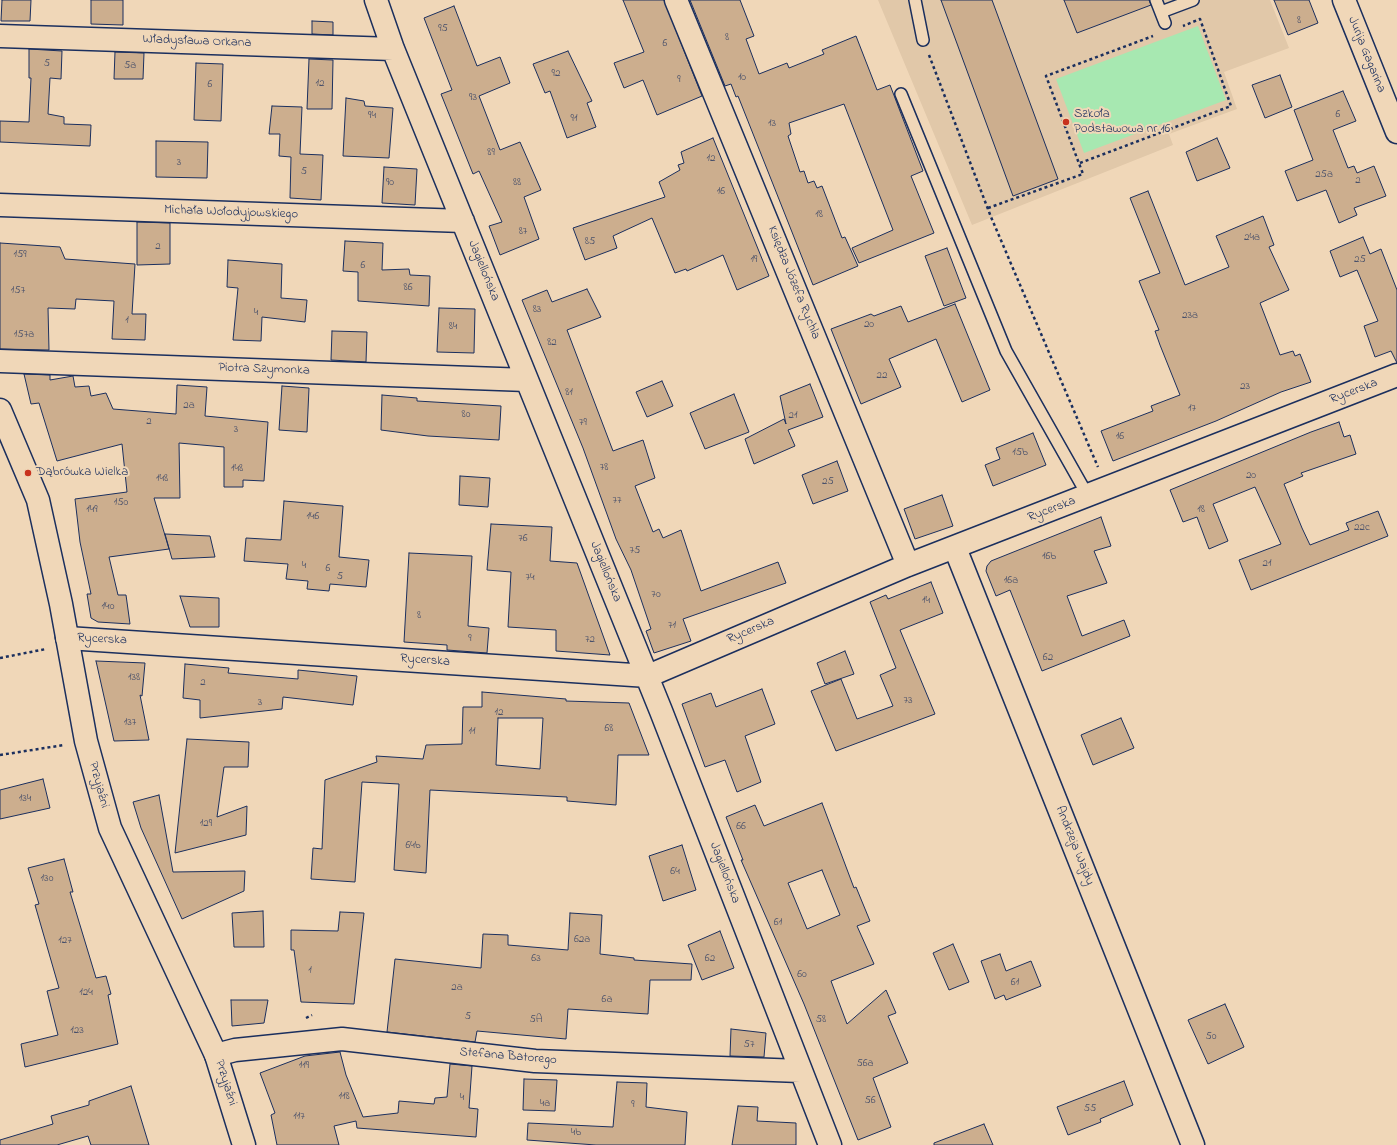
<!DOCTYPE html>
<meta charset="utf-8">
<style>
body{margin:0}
canvas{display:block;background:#f0d7b8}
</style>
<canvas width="1397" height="1145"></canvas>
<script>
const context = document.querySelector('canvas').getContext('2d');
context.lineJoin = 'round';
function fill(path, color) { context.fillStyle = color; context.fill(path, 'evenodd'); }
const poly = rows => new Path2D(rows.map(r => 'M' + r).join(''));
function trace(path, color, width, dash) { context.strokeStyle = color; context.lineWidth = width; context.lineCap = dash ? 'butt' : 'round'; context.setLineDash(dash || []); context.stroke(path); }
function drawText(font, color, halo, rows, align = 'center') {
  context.font = font + ' "Indie Flower",sans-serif'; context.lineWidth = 4; context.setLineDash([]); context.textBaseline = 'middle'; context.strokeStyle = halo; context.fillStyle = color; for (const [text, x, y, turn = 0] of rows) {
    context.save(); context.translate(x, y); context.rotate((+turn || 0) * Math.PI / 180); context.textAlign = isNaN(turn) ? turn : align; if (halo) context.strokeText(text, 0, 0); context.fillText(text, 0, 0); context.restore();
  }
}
const built = poly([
 [878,0,1270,0,1289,48,1224,72,1237,109,1169,134,1173,145,972,225]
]);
const green = poly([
 [1198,26,1226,100,1084,153,1056,79]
]);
const building = poly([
 [2,0,31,0,30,21,1,21,2,0],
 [91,0,123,0,123,25,91,24,91,0],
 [623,0,664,0,702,96,657,115,643,80,624,88,614,63,644,52,623,0],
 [690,0,740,0,754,36,746,39,759,74,787,63,789,68,824,54,822,50,856,36,877,90,890,85,923,171,911,176,934,233,859,263,852,248,893,230,844,104,789,123,791,134,788,136,800,172,804,171,808,183,814,181,817,188,822,186,842,238,845,237,858,266,813,285,738,96,736,97,731,84,725,86,690,0],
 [941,0,992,0,1058,179,1013,196,941,0],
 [1064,0,1149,0,1151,5,1077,33,1064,0],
 [1274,0,1309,0,1318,23,1288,35,1274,0],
 [454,6,477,66,500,57,510,83,479,96,500,150,520,142,541,190,524,197,539,239,500,255,489,226,502,222,479,171,473,174,441,94,452,90,424,18,454,6],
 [312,21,333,22,333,35,312,34,312,21],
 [29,49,62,51,61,79,50,78,48,114,64,117,64,124,91,125,90,146,0,142,0,121,29,122,31,78,29,78,29,49],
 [568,51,592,101,587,103,596,127,567,138,550,91,545,93,533,64,568,51],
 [115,52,144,53,143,79,114,79,115,52],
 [309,59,333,60,332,109,307,109,309,59],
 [196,63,223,64,221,121,194,120,196,63],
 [1280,75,1292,107,1265,118,1252,85,1280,75],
 [1343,91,1356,121,1333,130,1348,168,1354,166,1357,173,1374,166,1386,196,1354,208,1357,215,1339,223,1326,190,1297,201,1285,171,1313,160,1294,110,1343,91],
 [346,98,364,101,365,106,393,108,389,158,343,156,346,98],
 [272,106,302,107,300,154,323,155,321,200,290,198,291,157,279,156,280,134,269,134,272,106],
 [713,138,769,276,737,290,723,255,687,271,686,269,675,273,652,218,613,236,617,248,585,260,573,228,665,197,659,182,680,170,678,165,684,163,681,152,713,138],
 [1217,138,1230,168,1197,181,1186,152,1217,138],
 [156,141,208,142,207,178,156,177,156,141],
 [384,167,417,169,415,205,382,203,384,167],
 [1148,191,1185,285,1229,267,1216,236,1263,216,1274,245,1269,247,1289,290,1260,303,1280,355,1293,351,1295,356,1300,354,1311,382,1281,392,1216,421,1113,461,1101,431,1153,411,1151,406,1180,395,1160,345,1155,331,1159,330,1139,281,1160,273,1130,198,1148,191],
 [137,222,170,223,170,264,137,265,137,222],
 [1363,237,1370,254,1381,249,1397,290,1397,363,1391,351,1375,357,1364,326,1378,321,1357,270,1340,277,1330,251,1363,237],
 [345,241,383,243,382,270,409,269,410,275,430,276,429,306,358,301,358,272,343,271,345,241],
 [0,243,60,247,65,259,135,264,132,314,146,314,145,340,112,339,114,301,76,299,75,309,48,308,49,350,0,349,0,243],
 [947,248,966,298,944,306,925,256,947,248],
 [228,260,282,264,281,298,307,300,305,322,262,317,261,341,233,340,238,288,227,287,228,260],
 [587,289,601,317,567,330,613,451,643,440,655,478,635,486,653,532,659,529,663,538,681,530,701,591,778,562,786,583,683,619,691,641,654,653,646,631,651,629,631,570,616,539,583,448,522,300,547,290,552,302,587,289],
 [955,304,990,390,962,402,936,339,889,359,901,387,861,404,831,329,871,314,874,316,901,306,908,322,955,304],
 [439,308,475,309,474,353,437,352,439,308],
 [332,331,367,332,366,362,331,360,332,331],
 [24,374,50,375,50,380,73,376,75,387,89,386,91,396,106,393,113,409,176,414,177,385,207,387,205,416,268,422,264,481,243,480,243,487,224,487,224,447,179,443,180,498,154,498,169,549,109,557,118,595,126,595,130,624,98,622,91,618,87,594,91,594,80,542,75,499,127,492,122,444,57,461,39,403,31,404,24,374],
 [662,381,673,406,647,417,636,392,662,381],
 [810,384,823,417,788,430,795,446,754,464,745,439,784,419,786,424,780,396,810,384],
 [282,386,309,388,307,432,279,430,282,386],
 [734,394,749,432,705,449,690,413,734,394],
 [382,395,417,398,417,401,501,406,499,440,428,436,381,430,382,395],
 [1339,422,1344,437,1350,435,1356,454,1301,473,1303,476,1284,484,1302,528,1310,545,1349,530,1346,523,1378,511,1388,536,1251,590,1239,560,1281,544,1255,487,1213,504,1228,541,1209,549,1197,517,1183,522,1170,490,1311,432,1339,422],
 [1033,433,1046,465,993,486,985,465,1000,459,996,448,1033,433],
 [837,461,848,491,813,504,802,475,837,461],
 [460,476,490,478,488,507,459,505,460,476],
 [942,495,953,526,915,539,904,509,942,495],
 [284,501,343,506,339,557,369,560,366,587,330,584,329,591,307,589,308,581,286,579,288,564,244,561,246,538,281,540,284,501],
 [1101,517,1111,546,1094,551,1107,583,1067,596,1082,636,1124,620,1130,636,1042,671,1010,590,996,596,986,571,987,566,991,561,1101,517],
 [491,524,552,527,550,561,577,563,610,655,556,651,556,630,508,627,511,572,487,570,491,524],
 [165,534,210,536,215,557,172,559,165,534],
 [409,553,472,556,468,626,489,628,487,653,447,650,447,645,404,642,409,553],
 [931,582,943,613,900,630,935,714,836,751,811,691,841,679,857,719,893,706,880,675,896,668,870,602,886,595,888,599,931,582],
 [180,596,219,598,219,627,190,627,180,596],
 [845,651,854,674,825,684,817,663,845,651],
 [96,661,145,663,142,696,140,695,149,740,114,741,96,661],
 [185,664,229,668,228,673,298,679,298,670,357,676,353,705,283,697,282,709,200,718,200,700,183,698,185,664],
 [762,689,775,724,745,736,761,782,737,792,725,760,705,767,682,704,711,693,716,707,762,689],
 [482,692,566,699,566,701,629,703,649,755,618,755,616,805,567,801,567,797,430,790,426,873,394,870,399,784,362,782,355,882,311,879,313,848,322,849,325,780,377,762,376,756,423,759,426,745,462,744,463,707,482,707,482,692],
 [498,718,543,718,540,769,496,765,498,718],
 [1121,718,1134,748,1093,765,1081,735,1121,718],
 [187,739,249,742,248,767,224,767,217,817,247,806,246,835,175,853,187,739],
 [43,779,50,808,0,819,0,790,43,779],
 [159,795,173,872,245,871,244,891,182,919,141,828,133,802,159,795],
 [822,803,854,888,856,887,870,921,857,926,874,964,831,981,847,1024,886,990,896,1013,888,1016,908,1063,873,1078,891,1127,858,1140,804,1004,741,860,743,860,726,817,755,805,764,826,822,803],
 [822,870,840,915,807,929,788,883,822,870],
 [682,845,696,890,663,901,649,856,682,845],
 [64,859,73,892,70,892,96,978,106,976,111,994,108,995,118,1044,25,1067,21,1044,58,1035,47,991,59,988,35,905,39,904,28,868,64,859],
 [263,911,264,947,234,947,232,913,263,911],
 [340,912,364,913,354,1004,301,1002,294,950,291,950,291,930,338,931,340,912],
 [570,913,602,915,600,954,634,958,634,960,692,964,691,980,650,980,648,1014,568,1009,566,1039,477,1031,475,1042,387,1032,395,959,481,968,483,934,508,935,508,945,568,950,570,913],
 [720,931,734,968,702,980,688,945,720,931],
 [953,944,969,982,949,990,933,953,953,944],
 [1000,954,1006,971,1031,961,1041,986,1006,1000,1004,995,995,999,981,961,1000,954],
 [231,1000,268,1000,264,1023,232,1026,231,1000],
 [1225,1004,1244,1047,1208,1064,1188,1020,1225,1004],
 [731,1029,766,1033,764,1057,730,1056,731,1029],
 [340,1052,346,1075,363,1117,398,1113,399,1101,434,1104,435,1098,447,1097,450,1064,472,1066,469,1108,478,1109,476,1137,357,1128,356,1121,334,1126,339,1145,277,1145,271,1115,275,1113,260,1073,305,1056,340,1052],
 [524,1079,557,1080,555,1111,523,1110,524,1079],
 [1124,1081,1133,1105,1100,1119,1101,1122,1068,1135,1057,1107,1124,1081],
 [617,1082,647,1083,646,1107,687,1112,685,1145,596,1145,527,1140,528,1123,613,1127,617,1082],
 [131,1086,149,1145,91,1145,88,1136,57,1145,0,1145,0,1140,53,1124,51,1116,89,1105,89,1101,131,1086],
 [738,1106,758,1107,757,1121,796,1123,796,1145,732,1145,738,1106],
 [984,1124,993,1145,934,1145,934,1143,984,1124]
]);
const path = poly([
 [929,55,991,217,1098,467],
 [1080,163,1231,106,1200,19,1183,26],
 [988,208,1083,174,1046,76,1153,36],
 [0,658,46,649],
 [0,755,64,745],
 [306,1018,312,1015]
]);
const service = poly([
 [915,0,923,40],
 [1156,0,1165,23],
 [1161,12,1193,0],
 [901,94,1006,351,1088,496]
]);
const minor = poly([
 [376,0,393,49,661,711,830,1145],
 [676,0,908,565],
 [1344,0,1397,132],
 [0,36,393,49],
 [0,205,463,221],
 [0,361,527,380],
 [955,548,1193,1145],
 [67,638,648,676,908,565,1397,375],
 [216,1055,235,1050,342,1039,535,1061,800,1071]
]);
const tertiary = poly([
 [0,410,38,500,61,604,86,741,110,828,216,1055,244,1145]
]);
const markers = [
 [1066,122,4,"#c8321e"],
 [28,473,4,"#c8321e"]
];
const numberNames = [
 ["8",1299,21],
 ["95",443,29],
 ["8",727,38],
 ["6",665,44],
 ["5",47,64],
 ["5a",130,66],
 ["92",556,74],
 ["10",742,78],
 ["9",679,80],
 ["12",320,84],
 ["6",210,85],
 ["93",473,98],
 ["6",1338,115],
 ["94",372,116],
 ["91",574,119],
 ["13",772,124],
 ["89",491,153],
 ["12",711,159],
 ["3",179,163],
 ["5",304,172],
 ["25a",1324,175],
 ["2",1358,181],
 ["90",390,183],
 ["88",517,183],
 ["16",721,192],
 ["18",819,215],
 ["87",523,232],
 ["24a",1252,238],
 ["85",590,242],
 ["2",158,247],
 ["159",20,255],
 ["19",754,260],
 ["25",1360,260],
 ["6",363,266],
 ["86",408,288],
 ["157",18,291],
 ["83",537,310],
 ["4",256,313],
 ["23a",1190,316],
 ["1",127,321],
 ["20",869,325],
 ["84",453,327],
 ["157a",24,335],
 ["82",552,343],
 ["22",882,376],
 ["23",1245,387],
 ["81",569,393],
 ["2a",189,406],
 ["17",1192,409],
 ["80",466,415],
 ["21",793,416],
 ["2",149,422],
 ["79",583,423],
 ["3",236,430],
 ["16",1120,437],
 ["15b",1020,453],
 ["78",604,468],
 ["148",237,469],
 ["20",1251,476],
 ["148",162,479],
 ["25",828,482],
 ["77",617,501],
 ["150",121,503],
 ["149",92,510],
 ["18",1201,510],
 ["146",313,517],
 ["22c",1362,528],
 ["76",523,539],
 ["75",635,551],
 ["16b",1049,557],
 ["21",1267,564],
 ["4",304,566],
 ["6",328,569],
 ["5",340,577],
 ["74",530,578],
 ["16a",1011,581],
 ["70",656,595],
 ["14",926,601],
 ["140",108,607],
 ["8",419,616],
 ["71",672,626],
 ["9",470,639],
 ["72",590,640],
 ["62",1048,658],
 ["138",134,678],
 ["2",203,683],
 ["73",908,701],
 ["3",260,703],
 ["12",499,713],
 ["137",130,723],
 ["68",609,729],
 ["11",472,732],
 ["134",25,799],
 ["129",206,824],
 ["66",741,827],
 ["64b",413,846],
 ["64",675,872],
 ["130",47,879],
 ["61",778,923],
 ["62a",582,940],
 ["127",65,941],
 ["63",536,959],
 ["62",710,959],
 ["1",310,971],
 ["60",802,975],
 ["61",1015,983],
 ["2a",457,988],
 ["124",86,993],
 ["6a",607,1000],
 ["5",468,1017],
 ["5A",536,1020],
 ["58",821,1020],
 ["123",77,1031],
 ["50",1211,1037],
 ["57",749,1045],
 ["56a",865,1064],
 ["119",304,1066],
 ["118",344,1097],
 ["4",462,1098],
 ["56",870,1101],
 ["4a",545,1104],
 ["9",633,1105],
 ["55",1090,1109],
 ["117",299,1117],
 ["4b",576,1133]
];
const streetNames = [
 ["Władysława Orkana",197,42,2],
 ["Jurija Gagarina",1366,55,68],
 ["Michała Wołodyjowskiego",231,213,2],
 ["Jagiellońska",483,271,68],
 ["Księdza Józefa Rychla",793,283,68],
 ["Piotra Szymonka",264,370,2],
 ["Rycerska",1354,392,-21],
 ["Rycerska",1052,510,-21],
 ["Jagiellońska",605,572,68],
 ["Rycerska",751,631,-23],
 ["Rycerska",102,640,3],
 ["Rycerska",425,661,4],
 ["Przyjaźni",98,785,75],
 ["Andrzeja Wajdy",1074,846,68],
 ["Jagiellońska",724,873,69],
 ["Stefana Batorego",508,1057,5],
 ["Przyjaźni",225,1083,73]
];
const poiNames = [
 ["Szkoła",1074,115],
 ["Podstawowa nr 16",1074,130],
 ["Dąbrówka Wielka",36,473]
];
fill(built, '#e1c8a9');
fill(green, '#a7e8b1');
fill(building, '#ccae8e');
trace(building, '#1b2f5e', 1);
trace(service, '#1b2f5e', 14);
trace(minor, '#1b2f5e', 25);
trace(tertiary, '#1b2f5e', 25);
trace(path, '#1b2f5e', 2.5, [3, 3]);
trace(service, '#f0d7b8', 11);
trace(minor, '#f0d7b8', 22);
trace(tertiary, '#f0d7b8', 22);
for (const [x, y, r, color] of markers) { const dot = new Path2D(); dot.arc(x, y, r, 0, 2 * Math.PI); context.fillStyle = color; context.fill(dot); trace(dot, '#f0d7b8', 1.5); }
drawText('11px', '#474f6a', null, numberNames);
drawText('13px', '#1b2f5e', '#f0d7b8', streetNames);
drawText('13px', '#1b2f5e', '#f0d7b8', poiNames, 'left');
</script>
